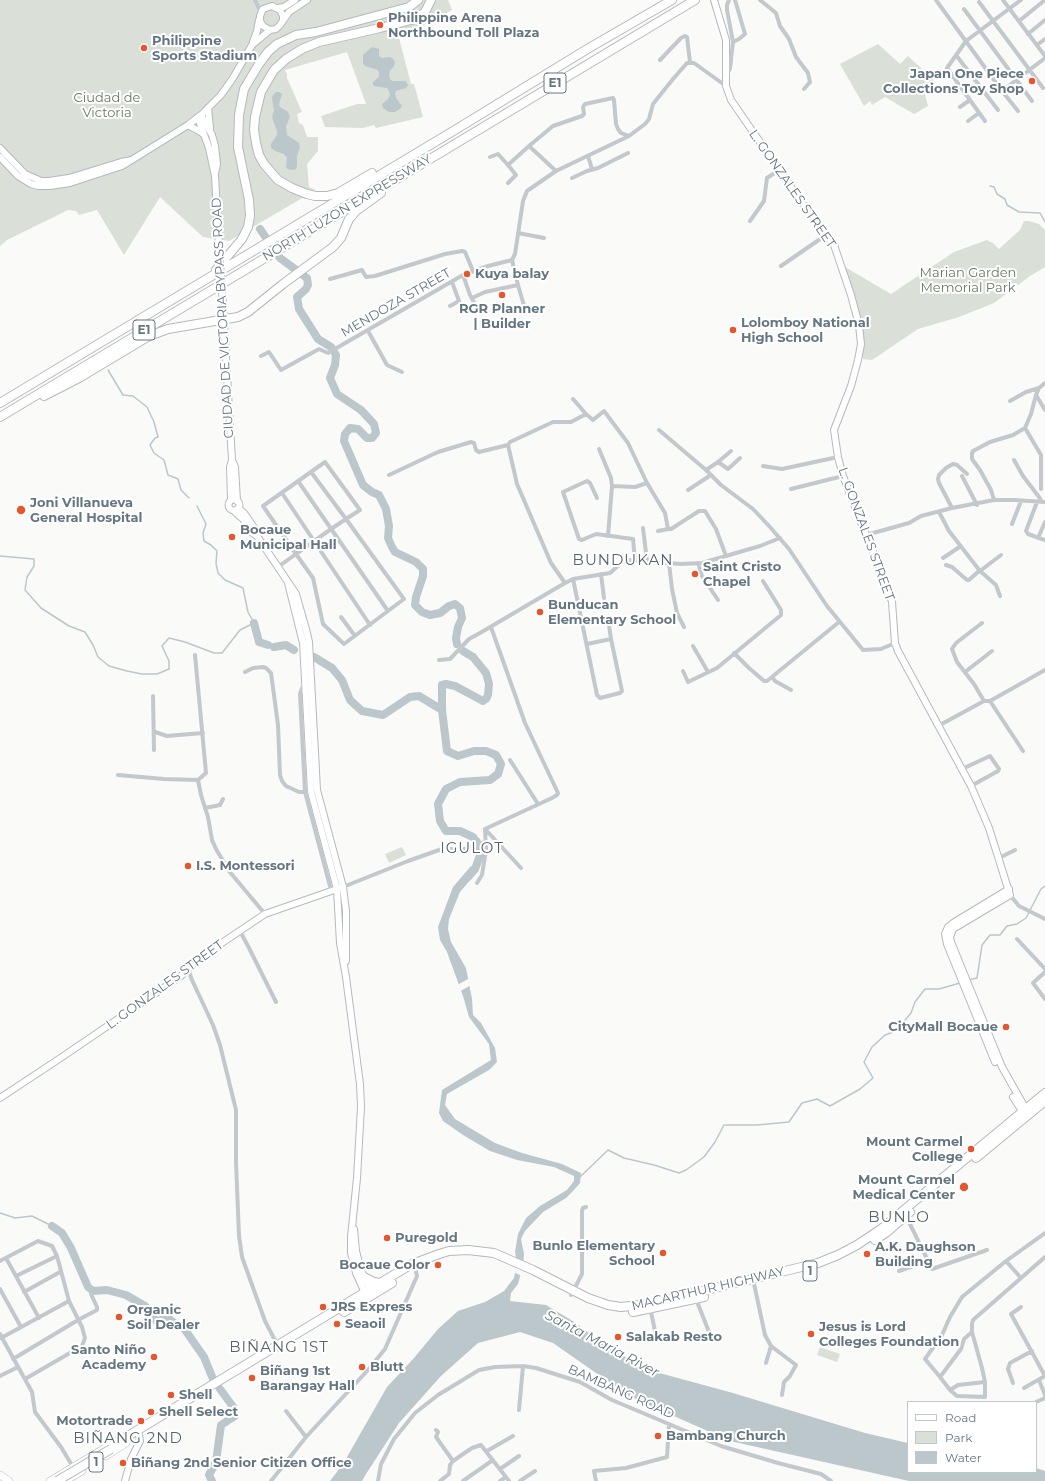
<!DOCTYPE html>
<meta charset="utf-8">
<style>
body{margin:0}
#map{position:relative;width:1045px;height:1481px;overflow:hidden;background:#fafaf8;font-family:Montserrat,sans-serif}
canvas{display:block}
.legend{position:absolute;left:907px;top:1401px;width:130px;height:72px;box-sizing:border-box;background:#fff;border:1px solid #c1c8cd;margin:0;padding:5px 7px;list-style:none;font-size:12px;color:#657683}
.legend li{display:flex;align-items:center;gap:8px;height:20px}
.legend b{width:20px;border:1px solid #c1c8cd}
</style>
<div id="map">
<canvas width="1045" height="1481"></canvas>
<ul class="legend">
<li><b style="height:5px;background:#fff"></b>Road</li>
<li><b style="height:11px;background:#dadfd7"></b>Park</li>
<li><b style="height:11px;background:#bbc7cb"></b>Water</li>
</ul>
</div>
<script>
const context = document.querySelector('canvas').getContext('2d');
context.lineJoin = 'round';
function fill(path, color) { context.fillStyle = color; context.fill(path, 'evenodd'); }
const poly = rows => new Path2D(rows.map(r => 'M' + r).join(''));
function trace(path, color, width, dash) { context.strokeStyle = color; context.lineWidth = width; context.lineCap = dash ? 'butt' : 'round'; context.setLineDash(dash || []); context.stroke(path); }
function drawText(font, color, halo, rows, align = 'center') {
  context.font = font + ' Montserrat,sans-serif'; context.lineWidth = 4; context.setLineDash([]); context.textBaseline = 'middle'; context.strokeStyle = halo; context.fillStyle = color; for (const [text, x, y, turn = 0] of rows) {
    context.save(); context.translate(x, y); context.rotate((+turn || 0) * Math.PI / 180); context.textAlign = isNaN(turn) ? turn : align; if (halo) context.strokeText(text, 0, 0); context.fillText(text, 0, 0); context.restore();
  }
}
const green = poly([
 [0,0,448,0,452,10,399,38,411,84,414,84,423,117,376,128,374,125,363,128,325,127,321,116,357,104,366,104,347,52,285,70,287,74,287,78,302,112,297,114,299,123,303,125,307,137,318,137,318,151,307,164,309,187,316,190,229,241,203,237,160,197,124,255,97,210,79,215,76,211,68,210,7,240,0,246],
 [878,44,900,64,908,56,934,80,924,91,928,106,914,114,885,97,872,105,870,101,864,106,840,64],
 [1024,221,1029,221,1039,224,1045,230,1045,267,1030,276,994,303,959,317,918,329,872,360,863,359,862,325,845,267,891,294,954,252,987,240,993,243,999,249,1020,230],
 [402,847,406,855,389,863,385,854],
 [820,1347,840,1354,837,1362,817,1355]
]);
const water = poly([
 [372,47,379,49,379,56,382,58,390,57,393,59,395,62,394,66,390,71,389,75,390,79,393,81,406,81,408,85,406,88,396,91,395,94,396,98,402,106,400,109,395,112,389,112,383,108,382,104,388,99,390,95,389,91,387,88,374,86,373,85,373,82,379,77,379,73,378,70,365,66,363,63,363,55],
 [276,92,279,92,282,94,279,104,280,107,288,112,290,117,286,126,287,135,299,143,300,147,297,156,297,166,296,169,292,170,288,169,286,167,287,158,284,154,275,151,271,148,271,144,277,135,277,131,272,117,274,110,272,98,273,95],
 [471,866,478,871,460,892,449,919,448,929,451,942,466,968,472,999,473,1015,481,1023,495,1048,497,1062,489,1070,447,1094,445,1105,455,1119,495,1143,522,1153,562,1164,581,1173,580,1183,573,1191,566,1198,543,1212,525,1231,521,1239,524,1254,523,1265,518,1284,511,1293,510,1301,546,1305,576,1323,607,1347,652,1371,733,1393,865,1433,908,1443,908,1472,1036,1472,1036,1468,1045,1471,1045,1481,909,1481,730,1441,629,1396,553,1343,520,1332,478,1343,441,1376,399,1423,366,1474,362,1481,330,1481,343,1464,387,1387,414,1358,438,1329,458,1311,485,1302,504,1291,514,1278,517,1262,515,1252,518,1234,526,1218,540,1206,567,1190,574,1181,574,1176,554,1167,517,1160,490,1151,463,1135,443,1121,439,1113,442,1090,491,1060,489,1044,469,1017,463,996,447,952,440,940,438,927,453,887]
]);
const pier = poly([
 [470,978,471,985,459,992,457,985],
 [515,1262,525,1266,522,1276,513,1272]
]);
const stream = poly([
 [990,186,994,187,997,194,1005,199,1007,205,1019,212,1040,213,1045,222],
 [108,370,123,395,133,396,147,407,154,422,158,437,155,438,150,445,154,453,164,460,168,475,178,479,181,490,189,498],
 [0,556,34,559,34,566,27,577,25,590,41,608,69,626,85,632,93,645,98,657,109,666,127,671,142,674,157,674,169,669,169,661,162,646,169,638,185,642,214,653,222,653,240,630,254,623,248,612,243,588,225,580,218,573,216,563,217,551,211,545,204,541,203,533,206,524,197,506],
 [969,980,977,978,982,945,990,935,1000,935,1007,926,1017,924,1026,918,1041,889,1045,886],
 [580,1177,608,1150,624,1158,654,1165,679,1173,686,1170,704,1157,715,1142,724,1125,757,1125,789,1122,802,1103,817,1099,830,1106,860,1089,873,1078,864,1062,872,1047,885,1035,896,1031,911,1013,915,1002,925,989,939,989,960,983],
 [0,1213,15,1218,32,1216,52,1226]
]);
const river = poly([
 [260,229,280,258,307,278,308,285,306,289,297,297,299,309,318,339,331,347,336,355,335,365,330,378,337,394,361,410,374,424,376,433,372,438,367,438,358,429,350,428,345,434,344,441,363,485,372,492,379,495,386,509,389,526,388,538,392,547,395,552,416,562,423,569,423,576,416,597,415,605,422,612,430,615,440,613,449,606,455,604,460,608,462,618,458,627,456,638,457,644],
 [254,623,259,642,268,645],
 [274,647,286,645,294,650],
 [463,651,473,657,486,673,489,684,488,695,486,699,483,701,455,686,446,684,442,685,442,710,447,751,458,756,474,751,486,751,496,755,501,764,498,774,490,780,460,782,446,789,438,804,440,821,446,831,460,831,473,837,477,842,481,853,475,869,468,877],
 [314,657,332,668,342,680,350,700,362,711,383,715,410,697,419,696,442,710],
 [52,1226,62,1233,71,1248,88,1287,93,1291,107,1290,126,1295,145,1306,156,1321,169,1319,178,1326,183,1327,204,1357,213,1379],
 [212,1481,209,1475,216,1462,221,1425,235,1416,234,1408,220,1389]
]);
const street = poly([
 [255,0,261,13],
 [760,0,776,13,780,26,789,39,796,57,808,73,810,82,804,89],
 [936,0,1002,91,1018,111],
 [1003,0,1045,56],
 [979,2,1043,88],
 [964,9,1032,101],
 [1019,21,1045,0],
 [1028,34,1045,20],
 [733,42,739,39,745,34,735,0],
 [1037,45,1045,39],
 [956,55,998,110],
 [660,60,681,38,685,36,687,37,690,62],
 [726,75,730,69,733,42,727,10,727,5,729,0],
 [1002,91,1045,58],
 [960,107,970,100],
 [968,121,979,113],
 [985,121,947,68,966,41,1021,0],
 [588,156,592,169],
 [490,157,498,154,508,165],
 [556,171,529,146,553,126,582,116,584,114,583,107,585,104,613,98,614,100,616,124,618,129,621,133,629,136],
 [572,178,587,171,598,168,628,153],
 [508,183,516,175,508,165,529,146],
 [750,221,764,201,767,178,779,170],
 [518,233,544,238],
 [781,266,826,235],
 [463,275,470,295,477,308],
 [330,279,362,270,366,277,375,276,445,254,462,251,465,252,473,271],
 [518,285,525,309],
 [472,298,485,292,518,285,512,260],
 [450,306,459,301,452,282],
 [368,331,387,365,402,372],
 [261,356,269,352,281,370,319,349,328,353,463,275,488,266,512,260,515,254,523,201,527,191,556,171,629,136,645,124,649,119,653,104,673,79,687,63,694,63,726,86],
 [1036,395,1045,410],
 [573,399,586,414],
 [1010,401,1026,392,1039,388],
 [1025,428,1041,455,1041,489],
 [659,430,706,470,721,485,753,509,770,527,789,549,827,606,863,650,881,649,895,643],
 [508,445,517,484,551,563,565,583],
 [599,449,611,478,612,486,608,536],
 [1014,460,1023,476,1039,497,1042,502],
 [718,462,728,469,740,458],
 [763,466,782,469,838,457],
 [706,470,718,462,731,451],
 [389,475,438,452,471,442,474,443,476,450,479,452,508,445,510,442,553,422,571,422,586,414,593,420,604,411,628,443,647,483,665,513,668,529,671,529,699,511,705,511,716,529,726,556],
 [962,476,977,505],
 [298,481,388,611],
 [612,486,635,487,647,483],
 [791,489,843,476],
 [688,490,711,475],
 [282,493,370,625],
 [597,498,590,483,587,481,563,492,579,539,582,540,596,534,633,539,635,561],
 [994,500,991,490,980,470,972,459,972,453,973,451,990,442,1013,435,1025,428,1031,414,1036,395,1039,388,1045,383],
 [1037,502,1026,531,1028,534,1045,540],
 [952,508,939,483,938,479,939,475,946,468,953,464,957,465,967,474],
 [939,512,949,531,980,571,1001,555],
 [1012,524,1021,501],
 [643,528,647,561],
 [658,531,668,529],
 [866,535,909,523,921,516,952,508,994,500,1014,500,1045,502],
 [1038,538,1045,522],
 [943,558,961,546],
 [669,563,672,589,677,613,684,627],
 [698,563,702,576,718,600],
 [946,565,952,567,967,580,969,580,980,570],
 [278,567,289,559,331,529,346,519,360,510,325,462,263,506,296,554,313,578,323,624,344,644,404,599,346,519,311,472],
 [980,571,996,585,1000,596],
 [601,574,604,598],
 [573,579,597,695,600,698,620,693,622,691,611,639],
 [341,617,355,636],
 [982,623,956,643,952,649,957,662,974,684,984,701],
 [587,644,611,639,609,625],
 [693,646,708,672],
 [734,653,749,668,764,681,767,681,839,622],
 [439,660,450,659,469,639,480,633,565,583,573,579,610,573,621,563,627,560,681,564,702,563,760,546,780,538],
 [683,671,688,682,717,668,781,615,781,610,763,581],
 [245,672,253,668,263,667,266,668,271,673,278,725,280,775,282,781,286,786,299,792,305,792],
 [965,672,992,651],
 [772,677,775,681,791,690],
 [304,683,300,694,305,792,331,890],
 [153,696,154,750],
 [990,701,1023,751],
 [938,726,984,701,990,701,1045,670],
 [155,732,167,736,203,733],
 [510,760,538,804],
 [962,769,990,756,999,769,998,771,971,786],
 [118,775,164,779,198,780,206,773,195,655],
 [198,780,201,795,208,817,212,840,216,849,229,871,265,914],
 [205,808,220,805,223,799],
 [485,829,552,798,557,795,558,793,525,723,491,627],
 [485,829,521,868],
 [999,858,1015,850],
 [477,883,482,875,486,850,485,829],
 [343,887,408,861,442,849,465,849,485,842],
 [1010,895,1019,906,1045,919],
 [240,931,249,948,276,1002],
 [1017,939,1045,969],
 [188,969,192,980,213,1025,220,1045,236,1110,236,1162,239,1236,242,1257,265,1321,280,1350],
 [1045,972,1033,983,1045,999],
 [906,1216,932,1269,987,1250],
 [6,1258,39,1318],
 [0,1261,38,1241,52,1246,57,1256,69,1301,82,1327,85,1338,82,1346,25,1379],
 [1006,1261,1021,1278],
 [899,1271,927,1261],
 [16,1276,57,1256],
 [753,1279,765,1335,771,1346,766,1363],
 [0,1289,21,1327],
 [24,1292,60,1272],
 [571,1295,582,1274,582,1211,583,1208,586,1207],
 [696,1299,709,1332],
 [650,1307,656,1336],
 [1021,1307,1011,1314,1045,1376],
 [972,1332,964,1339,961,1349,940,1377,925,1359,942,1335,950,1317,962,1297,1006,1261,1045,1233],
 [0,1334,32,1392,35,1412,61,1447,73,1467],
 [1,1338,69,1301],
 [771,1346,796,1365,790,1376,784,1382,782,1395],
 [13,1359,78,1320,97,1310,97,1307,91,1294],
 [0,1376,18,1367],
 [940,1377,950,1390,957,1396,985,1397,985,1382,982,1368,972,1332,972,1324,973,1320,1045,1257],
 [1039,1380,1045,1395],
 [1013,1383,1008,1369,1010,1363,1032,1351],
 [1024,1388,1045,1376],
 [950,1390,958,1385,985,1382],
 [1036,1402,1045,1398],
 [519,1410,523,1366],
 [286,1411,306,1437],
 [436,1430,438,1432,436,1437,453,1461],
 [487,1451,513,1436],
 [500,1469,519,1456],
 [271,1481,306,1437,368,1370,385,1349,417,1276,414,1263],
 [378,1481,381,1464,394,1439,415,1413,438,1395,479,1370,495,1367,523,1366,536,1368,580,1382,612,1400,721,1446,778,1463,821,1474,831,1481],
 [440,1481,449,1474,450,1465,453,1461,472,1448,481,1445,509,1481],
 [463,1481,493,1460],
 [500,1481,506,1477],
 [520,1481,535,1471],
 [596,1481,594,1471,626,1468,667,1457,669,1424]
]);
const secondary = poly([
 [714,0,726,40,726,86,731,100,800,200,834,245,851,295,859,325,861,344,858,360,851,386,834,430,838,457,843,476,866,535,887,585,892,602,895,643,898,651,971,786,989,828,1010,895,953,929,950,937,951,942,1002,1067,1027,1111],
 [277,8,284,7,295,0],
 [283,20,283,16,280,10,272,6,263,9,260,16,260,21,263,26,270,30,276,29,280,25,289,12,307,0],
 [253,42,257,31,259,20],
 [208,108,210,128],
 [202,117,212,135,215,146,217,164,215,173],
 [198,118,209,148,215,176,219,248],
 [188,125,201,132,204,135],
 [0,148,25,174,41,181,49,181,69,178,121,162,132,160],
 [0,157,18,176,31,184,38,186,50,186,70,183,122,166,188,125,201,115,221,95,233,78,252,45,270,30],
 [223,306,232,460,230,467,231,500],
 [232,460,235,467,237,501],
 '228.5 505a5.5 5.5 0 1 1 11 0a5.5 5.5 0 1 1-11 0Z',
 [238,508,244,513,255,529,257,536,296,594,306,629,309,642,317,790,343,887,346,911,346,961],
 [234,511,243,519,251,532,257,536],
 [288,583,303,643,311,792,337,889,340,943,346,977,360,1084,361,1107,357,1178,351,1237,351,1253,356,1273,366,1295],
 [995,1062,947,944,945,934,948,927,953,923,1009,889],
 [1013,1097,1024,1114],
 [0,1098,62,1057,181,976,198,959,265,914,340,888],
 [354,1229,356,1251,361,1271,372,1292],
 [125,1481,131,1459,140,1441,139,1435,137,1430]
]);
const primary = poly([
 [106,1456,126,1443],
 [0,1475,9,1481],
 [50,1481,110,1445,119,1440],
 [65,1481,82,1471]
]);
const highway = poly([
 [372,173,338,193,327,196,315,196,307,194,292,188,278,180,264,164,259,155,256,143,254,130,255,117,261,92,274,70,286,59,302,49,319,42,380,28,415,19,425,12,431,0],
 [216,270,242,239,248,227,250,216,249,200,238,147,239,115,244,89,259,64,268,52,277,44,296,35,316,32,409,7,418,0],
 [44,396,79,378,149,336,168,329,238,317,248,312,283,284,333,247,341,238,349,219,356,211,381,193],
 [0,403,455,130,589,48,672,0],
 [0,417,695,0],
 [976,1158,1045,1101],
 [875,1240,887,1232,910,1212],
 [364,1277,374,1282,380,1283],
 [344,1312,392,1283],
 [633,1312,704,1297],
 [111,1449,123,1439,410,1265,439,1254,449,1251,468,1250,494,1253,533,1270,588,1298,608,1305,621,1307,649,1304,818,1263,838,1255,857,1245,881,1229,1045,1093]
]);
const secondaryBridge = poly([
 [219,248,223,306]
]);
const highwayBridge = poly([
 [57,1481,111,1449]
]);
const markers = [
 [380,25,4,"#e4572e"],
 [144,48,4,"#e4572e"],
 [1032,81,4,"#e4572e"],
 [467,274,4,"#e4572e"],
 [502,295,4,"#e4572e"],
 [733,330,4,"#e4572e"],
 [21,510,5,"#e4572e"],
 [232,537,4,"#e4572e"],
 [695,574,4,"#e4572e"],
 [540,612,4,"#e4572e"],
 [188,866,4,"#e4572e"],
 [1006,1027,4,"#e4572e"],
 [971,1149,4,"#e4572e"],
 [964,1187,5,"#e4572e"],
 [387,1238,4,"#e4572e"],
 [663,1253,4,"#e4572e"],
 [867,1254,4,"#e4572e"],
 [438,1265,4,"#e4572e"],
 [323,1307,4,"#e4572e"],
 [119,1317,4,"#e4572e"],
 [337,1324,4,"#e4572e"],
 [811,1334,4,"#e4572e"],
 [618,1337,4,"#e4572e"],
 [154,1357,4,"#e4572e"],
 [362,1367,4,"#e4572e"],
 [252,1378,4,"#e4572e"],
 [171,1395,4,"#e4572e"],
 [151,1412,4,"#e4572e"],
 [141,1421,4,"#e4572e"],
 [658,1436,4,"#e4572e"],
 [123,1463,4,"#e4572e"]
];
const shields = [
 [555,83,22],
 [144,330,22],
 [810,1271,14],
 [96,1462,14]
];
const shieldNames = [
 ["E1",555,83],
 ["E1",144,330],
 ["1",810,1271],
 ["1",96,1462]
];
const poiNames = [
 ["Philippine Arena",388,18],
 ["Northbound Toll Plaza",388,33],
 ["Philippine",152,41],
 ["Sports Stadium",152,56],
 ["Japan One Piece",1024,74,"right"],
 ["Collections Toy Shop",1024,89,"right"],
 ["Kuya balay",475,274],
 ["RGR Planner",502,309,"center"],
 ["| Builder",502,324,"center"],
 ["Lolomboy National",741,323],
 ["High School",741,338],
 ["Joni Villanueva",30,503],
 ["General Hospital",30,518],
 ["Bocaue",240,530],
 ["Municipal Hall",240,545],
 ["Saint Cristo",703,567],
 ["Chapel",703,582],
 ["Bunducan",548,605],
 ["Elementary School",548,620],
 ["I.S. Montessori",196,866],
 ["CityMall Bocaue",998,1027,"right"],
 ["Mount Carmel",963,1142,"right"],
 ["College",963,1157,"right"],
 ["Mount Carmel",955,1180,"right"],
 ["Medical Center",955,1195,"right"],
 ["Puregold",395,1238],
 ["Bunlo Elementary",655,1246,"right"],
 ["School",655,1261,"right"],
 ["A.K. Daughson",875,1247],
 ["Building",875,1262],
 ["Bocaue Color",430,1265,"right"],
 ["JRS Express",331,1307],
 ["Organic",127,1310],
 ["Soil Dealer",127,1325],
 ["Seaoil",345,1324],
 ["Jesus is Lord",819,1327],
 ["Colleges Foundation",819,1342],
 ["Salakab Resto",626,1337],
 ["Santo Niño",146,1350,"right"],
 ["Academy",146,1365,"right"],
 ["Blutt",370,1367],
 ["Biñang 1st",260,1371],
 ["Barangay Hall",260,1386],
 ["Shell",179,1395],
 ["Shell Select",159,1412],
 ["Motortrade",133,1421,"right"],
 ["Bambang Church",666,1436],
 ["Biñang 2nd Senior Citizen Office",131,1463]
];
const parkNames = [
 ["Ciudad de",107,98],
 ["Victoria",107,113],
 ["Marian Garden",968,273],
 ["Memorial Park",968,288]
];
const streetNames = [
 ["L. GONZALES STREET",792,189,55],
 ["NORTH LUZON EXPRESSWAY",347,208,-31],
 ["MENDOZA STREET",396,303,-30],
 ["CIUDAD DE VICTORIA BYPASS ROAD",223,318,-93],
 ["L. GONZALES STREET",866,534,70],
 ["L. GONZALES STREET",165,985,-36],
 ["MACARTHUR HIGHWAY",708,1289,-13],
 ["BAMBANG ROAD",621,1392,24]
];
const waterNames = [
 ["Santa Maria River",602,1344,28]
];
const quarterNames = [
 ["BUNDUKAN",623,561],
 ["IGULOT",472,849],
 ["BUNLO",899,1218],
 ["BIÑANG 1ST",279,1348],
 ["BIÑANG 2ND",128,1439]
];
fill(green, '#dadfd7');
fill(water, '#bbc7cb');
fill(pier, '#fafaf8');
trace(stream, '#bbc7cb', 1.5);
trace(river, '#bbc7cb', 8);
trace(secondary, '#b3babf', 8);
trace(primary, '#b5babe', 8);
trace(highway, '#b4b9bd', 10);
trace(street, '#c3c8cc', 4);
trace(secondary, '#fff', 6);
trace(primary, '#fff', 7);
trace(highway, '#fff', 8);
trace(secondaryBridge, '#b3babf', 8, []);
trace(highwayBridge, '#b4b9bd', 10, []);
trace(secondaryBridge, '#fff', 6);
trace(highwayBridge, '#fff', 8);
for (const [x, y, r, color] of markers) { const dot = new Path2D(); dot.arc(x, y, r, 0, 2 * Math.PI); context.fillStyle = color; context.fill(dot); trace(dot, '#fff', 1.5); }
for (const [x, y, w] of shields) { const box = new Path2D(); box.roundRect(x - w / 2, y - 10, w, 20, 3); context.fillStyle = '#fff'; context.fill(box); trace(box, '#657683', 1); }
drawText('bold 12px', '#657683', null, shieldNames);
drawText('bold 13px', '#657683', '#fff', poiNames, 'left');
drawText('13px', '#687a64', '#fff', parkNames);
drawText('13px', '#657683', '#fff', streetNames);
drawText('italic 14px', '#60757c', '#fff', waterNames);
context.letterSpacing = '1px';
drawText('15px', '#57646e', '#fff', quarterNames);
context.letterSpacing = '0px';
</script>
